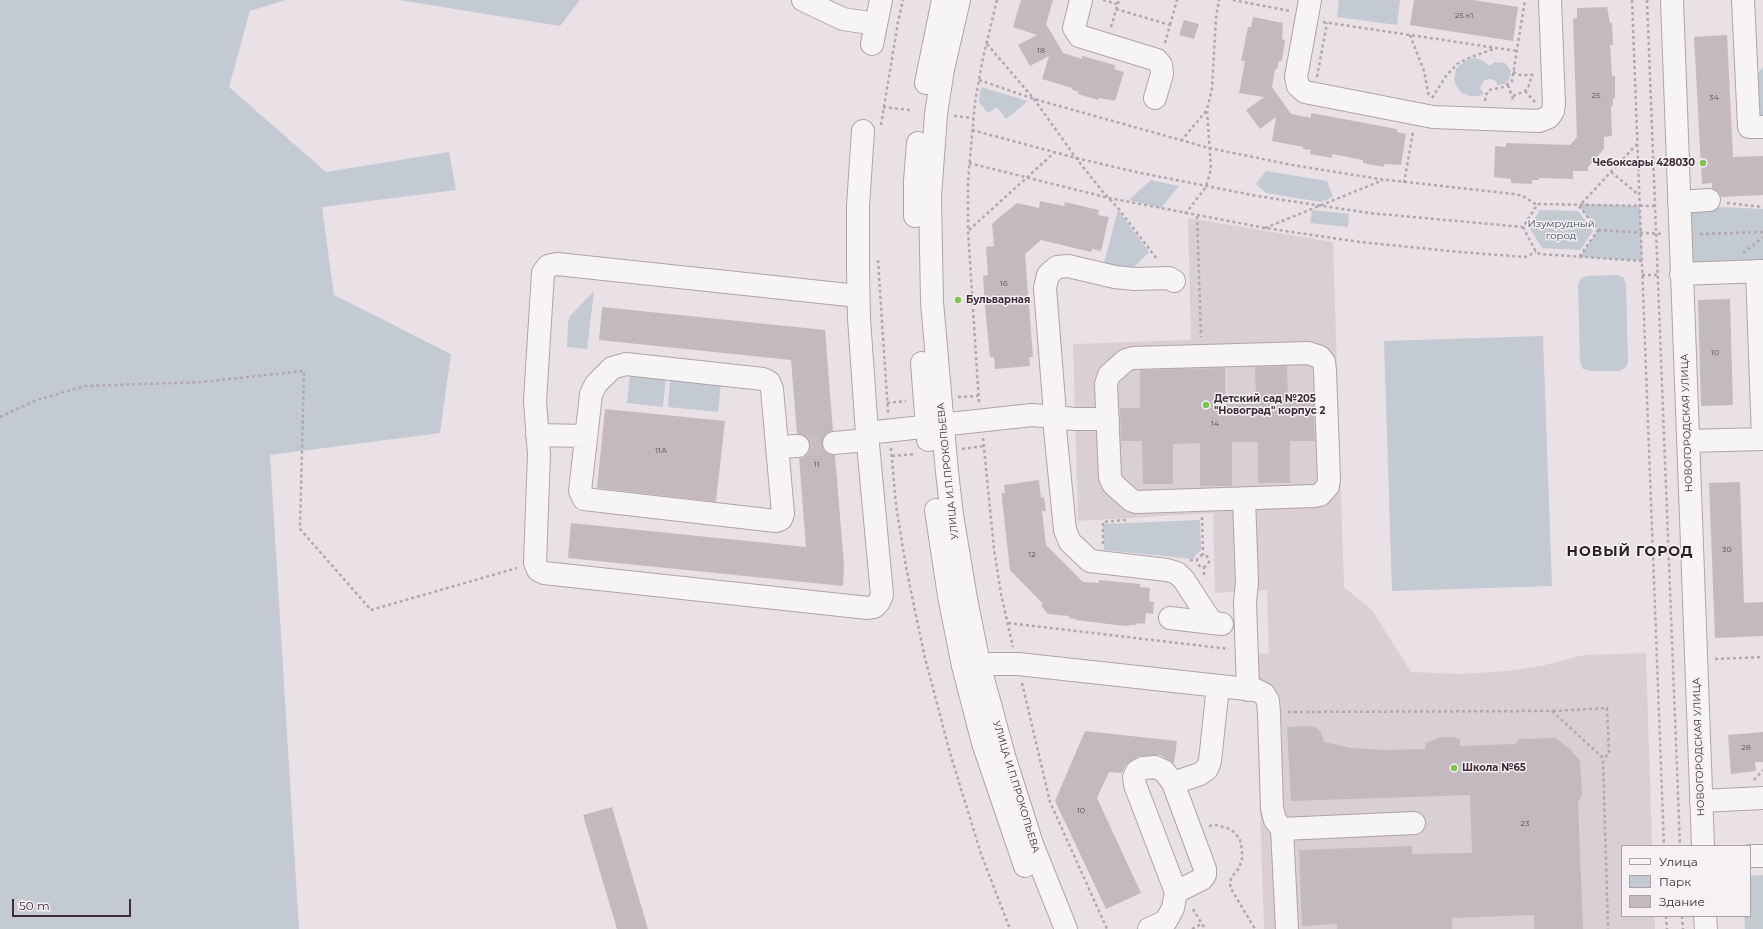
<!DOCTYPE html>
<meta charset="utf-8">
<style>
body{margin:0}
#map{position:relative;width:1763px;height:929px;overflow:hidden;background:#e9e1e6;font-family:Montserrat,sans-serif}
canvas{display:block}
.legend{position:absolute;left:1621px;top:845px;width:130px;height:72px;box-sizing:border-box;background:#f6f1f4;border:1px solid #ada2a8;margin:0;padding:5px 7px;list-style:none;font-size:12px;color:#3f2b36}
.legend li{display:flex;align-items:center;gap:8px;height:20px}
.legend b{width:20px;border:1px solid #ada2a8}
.scale{position:absolute;left:12px;top:899px;width:119px;height:18px;box-sizing:border-box;border:2px solid #3f2b36;border-top:0;padding-left:5px;font-size:12px;line-height:14px;white-space:nowrap;color:#3f2b36;-webkit-text-stroke:3px #f6f1f4;paint-order:stroke}
</style>
<div id="map">
<canvas width="1763" height="929"></canvas>
<ul class="legend">
<li><b style="height:5px;background:#f7f4f6"></b>Улица</li>
<li><b style="height:11px;background:#c3cad2"></b>Парк</li>
<li><b style="height:11px;background:#c5b9c0"></b>Здание</li>
</ul>
<div class="scale">50 m</div>
</div>
<script>
const context = document.querySelector('canvas').getContext('2d');
context.lineJoin = 'round';
function fill(path, color) { context.fillStyle = color; context.fill(path, 'evenodd'); }
const poly = rows => new Path2D(rows.map(r => 'M' + r).join(''));
function trace(path, color, width, dash) { context.strokeStyle = color; context.lineWidth = width; context.lineCap = dash ? 'butt' : 'round'; context.setLineDash(dash || []); context.stroke(path); }
function drawText(font, color, halo, rows, align = 'center') {
  context.font = font + ' Montserrat,sans-serif'; context.lineWidth = 3; context.setLineDash([]); context.textBaseline = 'middle'; context.strokeStyle = halo; context.fillStyle = color; for (const [text, x, y, turn = 0] of rows) {
    context.save(); context.translate(x, y); context.rotate((+turn || 0) * Math.PI / 180); context.textAlign = isNaN(turn) ? turn : align; if (halo) context.strokeText(text, 0, 0); context.fillText(text, 0, 0); context.restore();
  }
}
const built = poly([
 [1188,218,1333,242,1344,587,1372,610,1411,672,1460,674,1507,671,1541,666,1584,655,1646,653,1652,846,1622,846,1622,916,1655,916,1655,929,1264,929,1256,690,1256,654,1269,653,1267,590,1215,593,1213,513,1078,521,1073,344,1191,340]
]);
const green = poly([
 [0,0,286,0,250,11,229,87,326,172,449,152,456,190,322,207,334,295,451,354,440,433,270,455,299,929,0,929],
 [399,0,580,0,560,26],
 [1339,0,1400,0,1397,25,1337,17],
 [1475,58,1482,60,1489,66,1495,62,1505,63,1511,71,1509,80,1505,84,1497,85,1496,81,1491,79,1484,80,1480,88,1484,94,1478,96,1470,96,1462,93,1457,87,1454,80,1456,69,1465,61],
 [1762,68,1763,68,1763,123,1757,117,1755,81,1758,73],
 [981,87,1028,101,1006,119,997,107,988,113,979,102],
 [1266,171,1327,181,1333,197,1321,202,1266,193,1256,184],
 [1151,180,1179,186,1161,208,1129,200],
 [1582,204,1640,206,1642,261,1580,257,1598,230,1579,206],
 [1724,207,1763,209,1763,262,1698,263,1691,260,1686,216,1694,208],
 [1118,210,1149,252,1134,267,1124,268,1104,263],
 [1312,210,1349,214,1348,227,1310,223],
 [1540,210,1578,211,1593,231,1580,250,1542,248,1529,227],
 [1617,275,1623,277,1626,284,1628,363,1625,368,1619,371,1592,371,1583,369,1580,362,1578,284,1581,278,1588,276],
 [594,291,587,349,567,347,568,322,570,316],
 [1543,336,1552,586,1392,591,1384,341],
 [630,374,666,377,663,407,627,403],
 [670,378,721,383,718,412,668,407],
 [1200,520,1201,551,1195,555,1194,559,1104,550,1103,524],
 [1763,875,1763,929,1745,929,1744,916,1750,916,1750,876]
]);
const building = poly([
 [1021,0,1053,0,1046,24,1063,53,1082,59,1082,56,1115,65,1114,69,1124,72,1115,101,1099,98,1098,100,1078,94,1079,92,1071,89,1072,88,1042,79,1049,56,1030,66,1018,45,1037,35,1013,27],
 [1414,0,1473,0,1518,7,1513,41,1410,25],
 [1607,7,1610,23,1612,23,1613,45,1610,45,1612,76,1615,76,1615,98,1613,98,1613,106,1611,106,1612,136,1604,137,1604,149,1588,167,1588,171,1573,171,1573,179,1539,178,1539,180,1532,180,1532,184,1511,183,1511,179,1494,177,1495,146,1506,147,1506,143,1570,145,1577,137,1573,19,1577,18,1577,8],
 [1253,17,1283,23,1282,39,1285,40,1282,61,1279,61,1277,69,1275,69,1272,87,1291,114,1311,118,1311,113,1397,129,1397,132,1406,134,1401,165,1384,164,1384,167,1363,163,1363,160,1332,154,1332,158,1310,154,1311,150,1303,149,1303,147,1272,141,1276,117,1260,129,1246,110,1264,97,1239,93,1245,61,1241,61,1248,27,1251,27],
 [1184,20,1199,24,1194,39,1179,35],
 [1727,35,1733,157,1763,156,1763,195,1721,197,1719,193,1712,188,1712,183,1702,184,1694,37],
 [1040,201,1064,206,1065,202,1099,210,1098,215,1109,217,1101,251,1092,249,1091,252,1041,240,1025,254,1033,357,1029,357,1030,366,995,369,994,357,990,357,985,307,983,276,988,275,986,247,994,246,992,224,1000,217,1017,203,1039,208],
 [1730,299,1733,405,1701,406,1698,300],
 [602,307,825,330,833,431,827,433,823,438,822,444,824,450,829,454,835,455,844,566,843,586,568,558,571,523,806,547,799,458,804,457,809,452,810,445,808,439,804,435,797,434,791,360,599,340],
 [1287,366,1288,402,1314,402,1314,423,1315,441,1290,441,1290,483,1258,483,1258,442,1232,442,1232,486,1200,486,1200,443,1173,444,1173,484,1143,484,1142,441,1121,441,1120,408,1140,408,1140,370,1225,368,1225,404,1256,404,1255,367],
 [605,409,725,421,716,502,597,488],
 [1039,480,1041,498,1044,497,1046,511,1042,511,1046,545,1083,582,1099,583,1099,580,1140,584,1140,587,1150,588,1149,601,1154,602,1153,614,1146,613,1145,624,1137,623,1136,625,1129,625,1129,626,1116,625,1076,620,1076,619,1069,618,1069,616,1048,614,1041,606,1043,604,1010,570,1002,500,1002,493,1005,493,1004,485],
 [1740,482,1744,603,1763,602,1763,636,1715,638,1709,483],
 [1309,726,1317,728,1321,733,1324,742,1352,748,1385,750,1425,749,1425,743,1442,737,1453,737,1460,740,1460,746,1515,744,1519,739,1555,738,1569,748,1580,761,1582,795,1578,802,1583,929,1534,929,1534,915,1452,918,1452,929,1337,929,1337,924,1302,926,1299,850,1412,846,1412,854,1472,853,1470,795,1291,801,1287,727],
 [1085,731,1177,741,1174,763,1160,755,1154,755,1137,757,1126,765,1122,773,1109,772,1097,798,1141,893,1106,909,1055,801],
 [1763,732,1763,762,1755,762,1756,771,1731,774,1728,735],
 [612,807,648,929,617,929,583,815]
]);
const minorTunnel = poly([
 [798,446,834,443]
]);
const path = poly([
 [1103,0,1117,4],
 [1233,0,1290,11],
 [1632,0,1664,846],
 [1647,0,1680,846],
 [1116,9,1170,25,1165,43],
 [1323,22,1517,51],
 [1170,25,1177,0],
 [1111,27,1119,0],
 [1410,35,1424,71,1429,97],
 [987,44,1034,99,1076,158,1103,192,1118,208,1157,259],
 [1513,72,1520,75,1535,75],
 [1317,77,1327,23],
 [979,80,1034,99,1209,148,1292,165,1379,179,1514,194,1523,196,1537,205],
 [1508,85,1514,102],
 [1525,91,1535,102],
 [1513,96,1525,91,1530,84,1531,75],
 [1432,98,1446,76,1457,64,1469,58,1496,48],
 [1485,101,1486,95,1489,90,1504,87,1512,81,1525,0],
 [883,107,910,110],
 [954,116,973,118],
 [881,125,898,22,903,0],
 [972,130,1076,158,1136,172,1257,196,1369,213,1523,227],
 [1181,141,1206,111],
 [969,163,1109,198,1265,228,1360,242,1460,252,1525,257,1536,252],
 [1611,172,1639,195],
 [1404,183,1413,132],
 [1582,203,1637,144],
 [1727,203,1763,207],
 [1579,206,1598,230,1580,256],
 [1185,214,1206,187,1211,169,1207,110,1212,88,1216,18,1219,0],
 [1197,216,1201,337],
 [1265,228,1383,180],
 [969,230,1055,152],
 [1598,230,1663,234],
 [1700,234,1763,232],
 [1743,253,1763,237],
 [878,260,888,413],
 [1642,261,1540,254,1536,252,1523,227,1537,205,1539,204,1656,206],
 [1642,275,1658,275],
 [958,397,978,396],
 [979,402,968,231,968,181,975,102,983,58,997,0],
 [887,403,906,401],
 [0,417,37,400,85,386,202,382,304,371,300,529,371,610,517,568],
 [983,438,994,549,1001,594,1013,647],
 [891,448,896,505,906,567,924,654,950,753,981,854,1010,929],
 [962,449,984,446],
 [892,456,916,454],
 [1202,517,1203,555],
 [1103,544,1103,522,1127,520],
 '1197 561a6 6 0 1 1 12 0a6 6 0 1 1-12 0Z',
 [1190,560,1197,561],
 [1204,566,1204,576],
 [1008,623,1229,649],
 [1715,659,1763,657],
 [1022,683,1050,802,1107,929],
 [1553,711,1607,708,1609,754,1603,758],
 [1288,712,1552,711,1603,758,1608,929],
 [1754,780,1763,770],
 [1209,826,1216,825,1230,829,1235,833,1240,840,1242,850,1242,859,1239,868,1231,878,1230,887,1255,929],
 [1193,909,1205,929],
 [1666,916,1667,929],
 [1682,916,1683,929],
 [1192,929,1201,924]
]);
const minor = poly([
 [803,0,843,19,876,24],
 [959,0,943,69,936,114,930,197,932,302,947,472,952,515,966,599,979,664,1004,756,1032,844,1066,929],
 [1081,0,1074,28,1079,36,1157,60,1161,65,1162,74,1155,98],
 [1310,0,1296,77,1298,86,1305,92,1433,117,1539,121,1549,117,1553,111,1554,104,1550,0],
 [1672,0,1703,846],
 [1743,0,1749,127,1763,127],
 [872,44,881,0],
 [926,83,943,0],
 [863,131,858,206,858,268,859,318,867,433],
 [1679,202,1709,200],
 [915,216,915,181,918,143],
 [1757,271,1763,438],
 [1681,274,1763,271],
 [1174,281,1169,278,1135,279,1115,277,1068,266,1057,267,1048,275,1045,288,1054,401,1055,429,1065,530,1070,542,1090,561,1167,570,1177,573,1184,580,1212,623],
 [858,296,557,264,548,266,543,273,535,401,539,454,535,563,538,570,544,573,868,608,874,607,879,602,882,595,867,433,1032,415,1075,419,1108,419],
 [1308,353,1320,357,1324,362,1325,371,1329,479,1328,486,1320,495,1314,496,1136,502,1131,500,1113,484,1110,477,1106,384,1109,375,1126,360,1133,358,1308,353],
 [922,363,928,440],
 [626,364,763,379,769,382,772,389,783,514,781,519,776,521,584,499,580,491,591,394,596,384,612,368,626,364],
 [537,435,586,436],
 [1688,441,1763,439],
 [834,443,868,440],
 [777,447,798,446],
 [1244,499,1247,582,1245,602,1248,690],
 [936,510,949,596,963,666,983,743,1025,866],
 [1170,618,1222,624],
 [965,666,979,664,1018,664,1256,690,1264,694,1268,701,1269,713,1272,808,1275,820,1282,829,1287,929],
 [1173,783,1205,869,1205,875,1202,879,1176,892],
 [1701,801,1763,798],
 [1282,829,1414,823],
 [1750,856,1763,856],
 [1705,916,1706,929],
 [1149,929,1166,921,1173,908,1176,892,1135,785,1134,777,1137,771,1143,768,1155,767,1164,771,1173,783,1200,774,1207,769,1210,761,1218,686]
]);
const markers = [
 [1703,163,4,"#79c54f"],
 [958,300,4,"#79c54f"],
 [1206,405,4,"#79c54f"],
 [1454,768,4,"#79c54f"]
];
const numberNames = [
 ["25 к1",1464,16],
 ["18",1041,51],
 ["25",1596,96],
 ["34",1714,98],
 ["16",1004,284],
 ["10",1715,353],
 ["14",1215,424],
 ["11А",661,451],
 ["11",817,465],
 ["30",1727,550],
 ["12",1032,555],
 ["28",1746,748],
 ["10",1081,811],
 ["23",1525,824]
];
const poiNames = [
 ["Чебоксары 428030",1695,163,"right"],
 ["Бульварная",966,300],
 ["Детский сад №205",1214,399],
 ["\"Новоград\" корпус 2",1214,411],
 ["Школа №65",1462,768]
];
const parkNames = [
 ["Изумрудный",1561,224],
 ["город",1561,236]
];
const streetNames = [
 ["НОВОГОРОДСКАЯ УЛИЦА",1687,423,-92],
 ["УЛИЦА И.П.ПРОКОПЬЕВА",948,471,-96],
 ["НОВОГОРОДСКАЯ УЛИЦА",1699,747,-92],
 ["УЛИЦА И.П.ПРОКОПЬЕВА",1016,787,73]
];
const districtNames = [
 ["НОВЫЙ ГОРОД",1630,552]
];
fill(built, '#dacfd5');
fill(green, '#c3cad2');
fill(building, '#c5b9c0');
trace(minorTunnel, '#c7bdc3', 22, [22, 11]);
trace(minor, '#afa3aa', 24);
trace(path, '#b1a8ad', 2.5, [3, 3]);
trace(minor, '#f7f4f6', 22);
for (const [x, y, r, color] of markers) { const dot = new Path2D(); dot.arc(x, y, r, 0, 2 * Math.PI); context.fillStyle = color; context.fill(dot); trace(dot, '#f6f1f4', 1.5); }
drawText('8px', '#604e58', null, numberNames);
drawText('bold 10px', '#3f2b36', '#f6f1f4', poiNames, 'left');
drawText('10px', '#39465a', '#f6f1f4', parkNames);
drawText('10px', '#3f2b36', '#f6f1f4', streetNames);
context.letterSpacing = '1px';
drawText('bold 14px', '#301d27', '#f6f1f4', districtNames);
context.letterSpacing = '0px';
</script>
